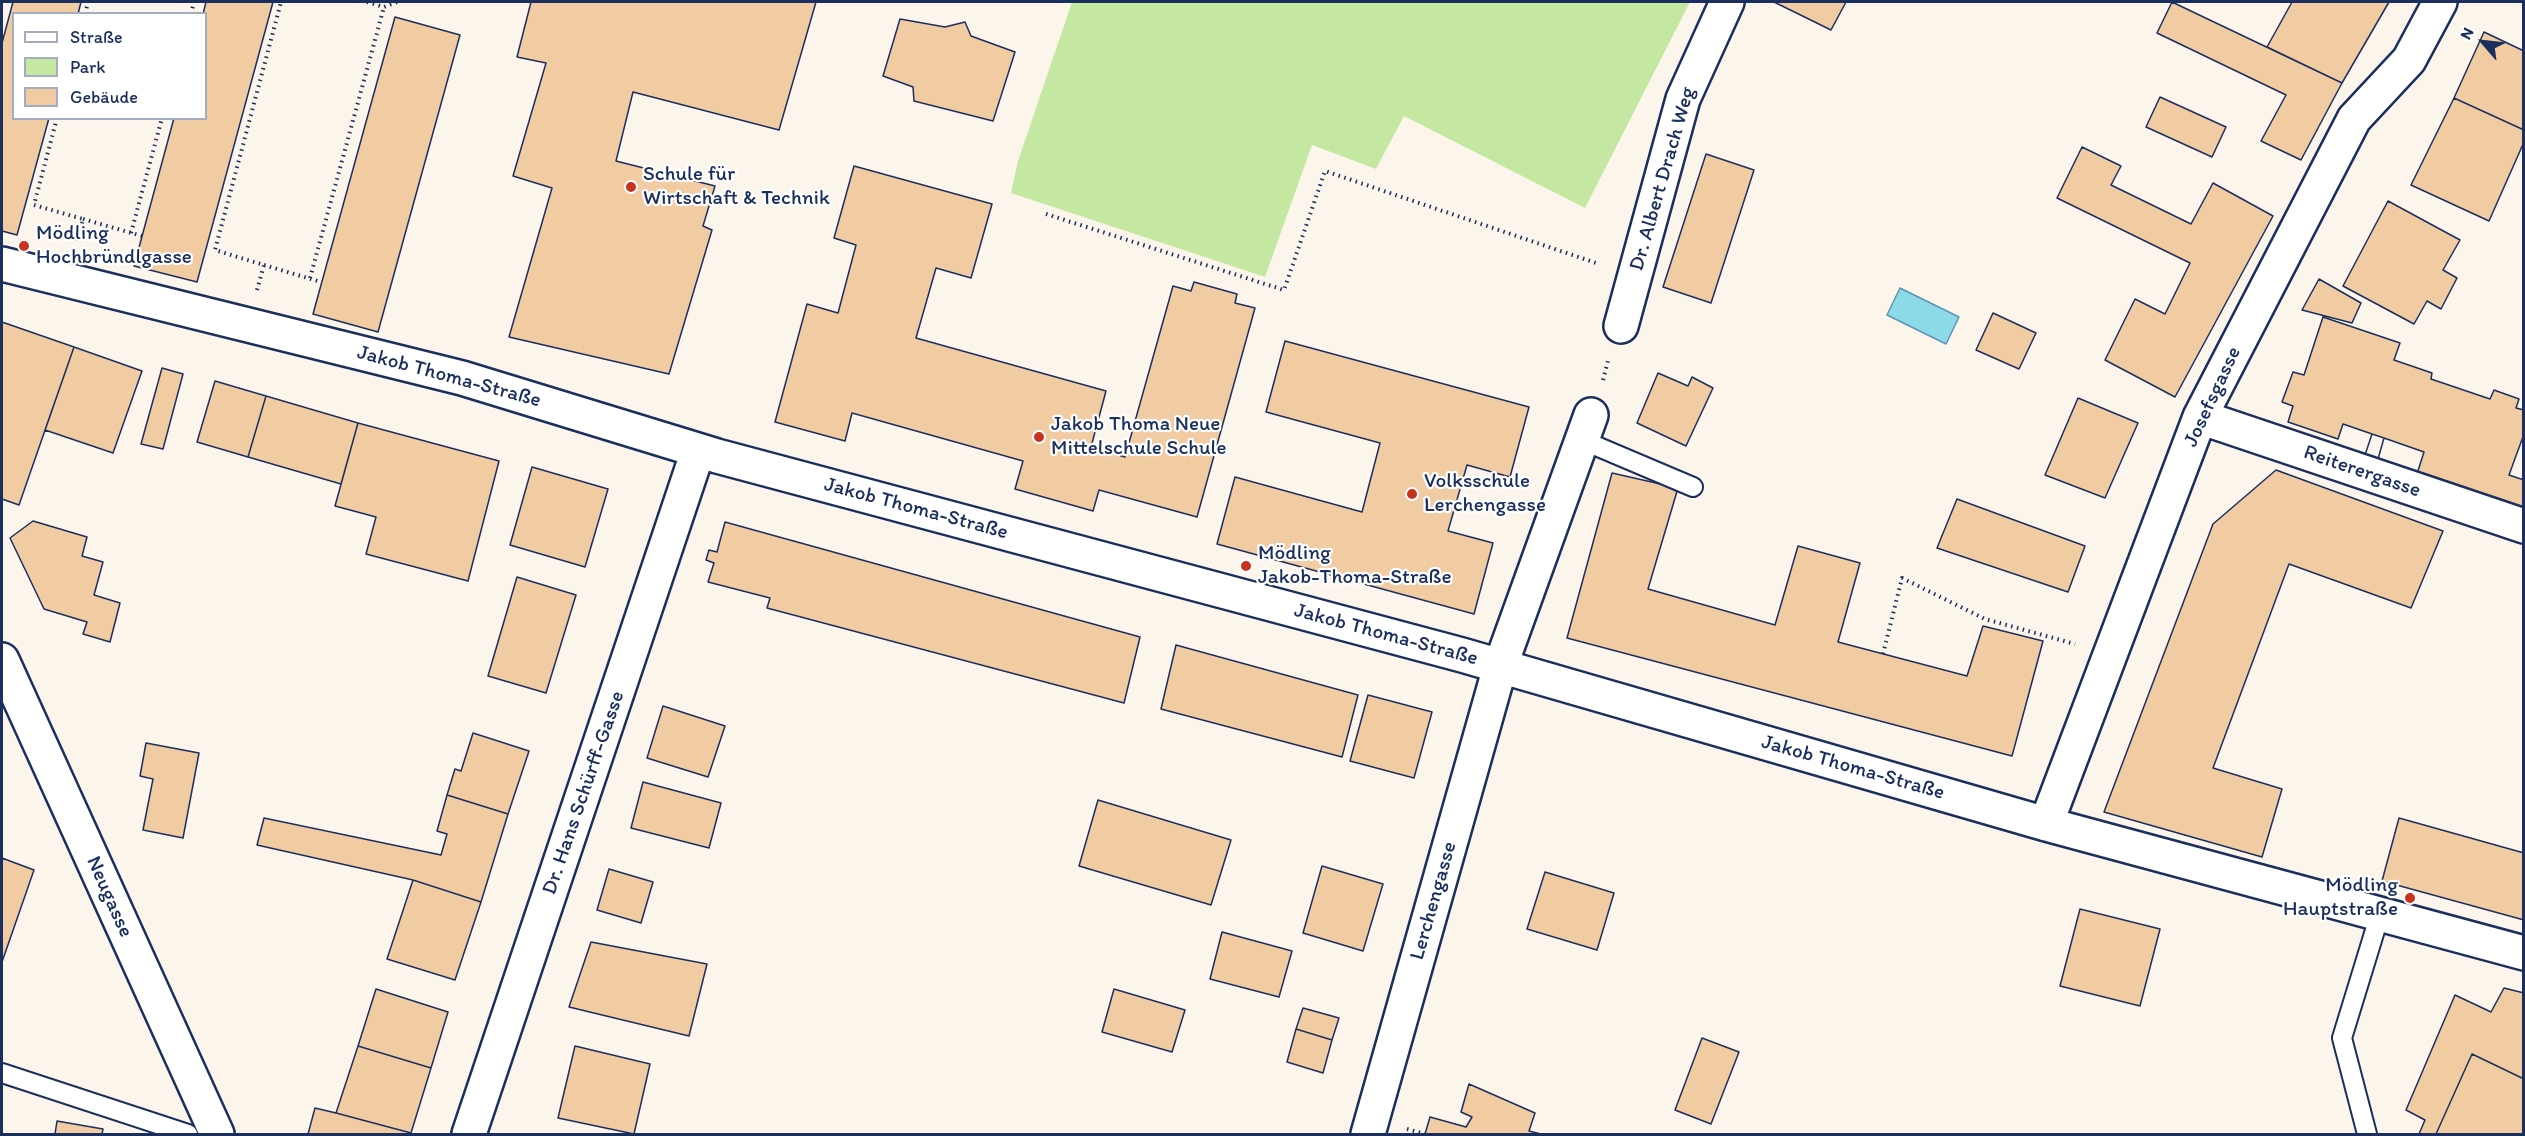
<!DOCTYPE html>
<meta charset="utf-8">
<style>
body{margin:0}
#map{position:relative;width:2525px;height:1136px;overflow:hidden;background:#fcf5ec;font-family:Itim,sans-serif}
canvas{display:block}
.frame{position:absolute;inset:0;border:3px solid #1b2f5e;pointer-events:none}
.legend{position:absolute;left:12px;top:12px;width:195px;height:108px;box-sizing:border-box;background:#fff;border:2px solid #a4acbf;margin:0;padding:8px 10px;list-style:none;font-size:18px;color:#1b2f5e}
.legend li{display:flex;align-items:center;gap:12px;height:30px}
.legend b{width:30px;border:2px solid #a4acbf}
.north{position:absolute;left:2453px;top:12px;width:60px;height:60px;-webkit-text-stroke:4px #fff;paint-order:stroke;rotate:298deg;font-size:16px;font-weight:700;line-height:24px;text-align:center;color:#1b2f5e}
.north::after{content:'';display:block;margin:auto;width:21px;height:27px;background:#1b2f5e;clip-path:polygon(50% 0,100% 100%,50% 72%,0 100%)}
</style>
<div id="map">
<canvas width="2525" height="1136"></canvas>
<div class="frame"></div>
<ul class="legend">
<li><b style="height:8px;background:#fff"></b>Straße</li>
<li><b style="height:16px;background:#c4e8a2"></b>Park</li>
<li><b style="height:16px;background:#f1cba1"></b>Gebäude</li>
</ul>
<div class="north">N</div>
</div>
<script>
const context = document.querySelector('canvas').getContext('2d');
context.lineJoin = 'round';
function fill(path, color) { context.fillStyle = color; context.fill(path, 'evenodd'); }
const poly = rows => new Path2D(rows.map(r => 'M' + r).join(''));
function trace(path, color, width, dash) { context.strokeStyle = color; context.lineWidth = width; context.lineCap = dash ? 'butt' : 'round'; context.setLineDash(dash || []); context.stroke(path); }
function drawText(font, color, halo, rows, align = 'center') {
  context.font = font + ' Itim,sans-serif'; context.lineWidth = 4.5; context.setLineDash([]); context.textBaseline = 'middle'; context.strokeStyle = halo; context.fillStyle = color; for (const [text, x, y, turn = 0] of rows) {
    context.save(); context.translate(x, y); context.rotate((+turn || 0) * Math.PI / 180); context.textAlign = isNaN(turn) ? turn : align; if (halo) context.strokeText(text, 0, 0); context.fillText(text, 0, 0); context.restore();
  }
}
const green = poly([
 [1072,2,1690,2,1585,208,1404,116,1376,169,1312,145,1265,277,1011,193,1018,161]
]);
const water = poly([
 [1900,288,1959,317,1946,344,1887,315,1900,288]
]);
const building = poly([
 [13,2,81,2,78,14,14,14,14,118,49,118,17,235,2,231,2,43,13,2],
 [206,2,273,2,197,282,134,266,174,118,206,118,206,14,203,14,206,2],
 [531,2,816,2,779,130,633,92,616,161,715,186,703,226,712,230,669,374,509,337,552,188,513,176,546,63,517,57,531,2],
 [1774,2,1846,2,1831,30,1774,2],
 [2172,2,2342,83,2301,160,2261,141,2286,95,2157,33,2172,2],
 [2292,2,2389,2,2342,83,2267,47,2292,2],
 [395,17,460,35,378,332,313,314,395,17],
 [900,19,945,27,965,22,971,36,1015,52,993,121,914,101,913,87,883,76,900,19],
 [2484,32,2524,51,2524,130,2454,98,2484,32],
 [2160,97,2226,127,2212,157,2146,127,2160,97],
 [2454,98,2524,130,2524,142,2489,221,2411,185,2454,98],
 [2082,147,2121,166,2111,185,2191,224,2213,183,2273,216,2175,397,2105,360,2135,299,2165,314,2190,263,2057,198,2082,147],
 [1706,154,1754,170,1711,303,1663,287,1706,154],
 [854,166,992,204,971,278,936,268,916,338,1106,391,1091,447,1125,457,1173,286,1191,291,1194,282,1237,294,1235,303,1255,308,1197,517,1099,490,1093,511,1015,489,1023,461,852,413,845,441,775,422,807,304,838,313,856,245,834,238,854,166],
 [2388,201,2460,240,2443,270,2457,278,2441,309,2427,301,2414,324,2343,286,2388,201],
 [2319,279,2361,303,2352,323,2302,310,2319,279],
 [1993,313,2036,333,2019,369,1976,350,1993,313],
 [2323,317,2400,343,2394,360,2432,373,2431,379,2490,399,2494,390,2519,399,2516,408,2524,410,2524,434,2509,475,2524,480,2524,513,2416,477,2424,452,2384,438,2378,459,2365,455,2372,434,2343,424,2338,439,2288,422,2293,406,2282,402,2293,372,2304,375,2323,317],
 [2,322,74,347,19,505,2,499,2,322],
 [1285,341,1529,407,1510,477,1467,465,1448,531,1493,543,1474,614,1217,544,1235,477,1362,512,1380,443,1266,412,1285,341],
 [74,347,142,371,113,453,45,430,74,347],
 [162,368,183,374,163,449,141,444,162,368],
 [1658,373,1688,386,1692,377,1713,388,1686,446,1637,423,1658,373],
 [215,381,266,396,248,457,197,442,215,381],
 [266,396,358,423,341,484,248,457,266,396],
 [2078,398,2138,423,2105,498,2045,475,2078,398],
 [358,423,499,461,468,581,366,554,376,517,335,506,358,423],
 [2372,434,2384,438,2378,459,2365,455,2372,434],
 [532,467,608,489,585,567,510,545,532,467],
 [2276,470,2443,531,2411,608,2289,564,2213,768,2282,789,2262,857,2104,812,2213,524,2276,470],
 [1612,473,1678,488,1648,589,1775,625,1798,546,1860,563,1838,642,1967,676,1983,626,2043,641,2012,756,1567,638,1612,473],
 [1957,499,2085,546,2068,592,1937,548,1957,499],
 [33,521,87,537,82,556,103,562,94,595,120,603,110,642,83,634,87,622,44,609,10,538,33,521],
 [725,522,1140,637,1124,703,767,608,770,598,708,582,714,563,706,560,709,550,717,552,725,522],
 [517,577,576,595,546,693,488,676,517,577],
 [1176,645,1358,695,1342,757,1161,709,1176,645],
 [1368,695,1432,712,1414,778,1350,761,1368,695],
 [663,706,725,726,708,777,647,758,663,706],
 [473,733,529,751,508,814,447,795,455,769,461,771,473,733],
 [146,743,199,753,183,838,143,830,153,779,140,776,146,743],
 [643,782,721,803,709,848,631,828,643,782],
 [447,795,508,814,481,902,413,880,257,845,264,818,441,855,447,834,437,831,447,795],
 [1098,800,1231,840,1211,905,1079,866,1098,800],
 [2399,818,2524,853,2524,920,2382,881,2399,818],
 [2,858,34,870,2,962,2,858],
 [1322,866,1383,884,1363,951,1303,933,1322,866],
 [609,869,653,882,641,923,597,910,609,869],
 [1545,872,1614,893,1597,950,1527,929,1545,872],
 [413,880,481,902,455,980,387,959,413,880],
 [2080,909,2160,929,2140,1006,2060,986,2080,909],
 [1222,932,1292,951,1279,997,1210,979,1222,932],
 [591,942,707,964,689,1036,569,1007,591,942],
 [2504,988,2524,993,2524,1079,2472,1054,2436,1134,2419,1134,2425,1120,2406,1110,2455,995,2491,1012,2504,988],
 [376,989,448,1012,431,1068,358,1046,376,989],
 [1114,989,1185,1010,1172,1052,1102,1032,1114,989],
 [1303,1008,1339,1018,1332,1040,1296,1029,1303,1008],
 [1296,1029,1332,1040,1323,1073,1287,1062,1296,1029],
 [1702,1038,1739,1052,1711,1124,1675,1110,1702,1038],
 [358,1046,431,1068,411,1133,336,1113,358,1046],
 [575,1046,650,1064,634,1134,558,1118,575,1046],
 [2472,1054,2524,1079,2524,1134,2436,1134,2472,1054],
 [1469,1084,1535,1113,1529,1131,1541,1134,1425,1134,1430,1117,1466,1127,1472,1117,1461,1112,1469,1084],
 [315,1108,336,1113,411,1133,410,1134,308,1134,315,1108],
 [57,1121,103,1129,102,1134,55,1134,57,1121]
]);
const path = poly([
 [367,2,384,7,397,2],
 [85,14,88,2],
 [191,14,194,2],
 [57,118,34,205,83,219,76,245],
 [1046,214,1284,290,1325,171,1599,264],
 [83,219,142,236],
 [131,233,162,118],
 [264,265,321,282],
 [310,278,384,7],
 [257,290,264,265,215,250,281,2],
 [1603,380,1608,361],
 [1883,654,1902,578,1985,619,2075,644],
 [1407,1129,1425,1134]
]);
const service = poly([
 [1582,440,1693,487],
 [2,1073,188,1134],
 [2367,1134,2342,1038,2380,914]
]);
const minor = poly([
 [2,264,462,378,717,456,1462,655,2046,824,2524,953],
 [1621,326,1683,99,1727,2],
 [2200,417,2524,526],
 [2,660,217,1134],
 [2046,824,2200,417,2354,119,2409,60,2440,2],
 [469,1134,698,451],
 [1368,1134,1500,667,1591,415]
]);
const markers = [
 [631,187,6,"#c8321e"],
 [24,246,6,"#c8321e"],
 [1039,437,6,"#c8321e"],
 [1412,494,6,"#c8321e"],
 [1246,566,6,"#c8321e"],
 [2410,898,6,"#c8321e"]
];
const poiNames = [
 ["Schule für",643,175],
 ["Wirtschaft & Technik",643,199],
 ["Mödling",36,234],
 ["Hochbründlgasse",36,258],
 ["Jakob Thoma Neue",1051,425],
 ["Mittelschule Schule",1051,449],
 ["Volksschule",1424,482],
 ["Lerchengasse",1424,506],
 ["Mödling",1258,554],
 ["Jakob-Thoma-Straße",1258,578],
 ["Mödling",2398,886,"right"],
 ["Hauptstraße",2398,910,"right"]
];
const streetNames = [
 ["Dr. Albert Drach Weg",1663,179,-74],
 ["Jakob Thoma-Straße",449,377,15],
 ["Josefsgasse",2213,397,-65],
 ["Reiterergasse",2362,472,19],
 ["Jakob Thoma-Straße",916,509,15],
 ["Jakob Thoma-Straße",1386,635,15],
 ["Jakob Thoma-Straße",1853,768,16],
 ["Dr. Hans Schürff-Gasse",584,793,-71],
 ["Neugasse",109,897,66],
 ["Lerchengasse",1434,901,-74]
];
fill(green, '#c4e8a2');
fill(water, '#8bd9e9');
trace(water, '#5e95b1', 1.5);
fill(building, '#f1cba1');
trace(building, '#1b2f5e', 1.5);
trace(service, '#1b2f5e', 22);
trace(minor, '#1b2f5e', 38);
trace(path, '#1b2f5e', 4, [1.5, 4.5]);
trace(service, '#fff', 18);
trace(minor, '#fff', 33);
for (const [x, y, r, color] of markers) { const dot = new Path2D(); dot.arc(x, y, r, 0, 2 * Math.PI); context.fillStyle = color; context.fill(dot); trace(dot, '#fff', 2); }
drawText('21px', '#1b2f5e', '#fff', poiNames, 'left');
drawText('21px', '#1b2f5e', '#fff', streetNames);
</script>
